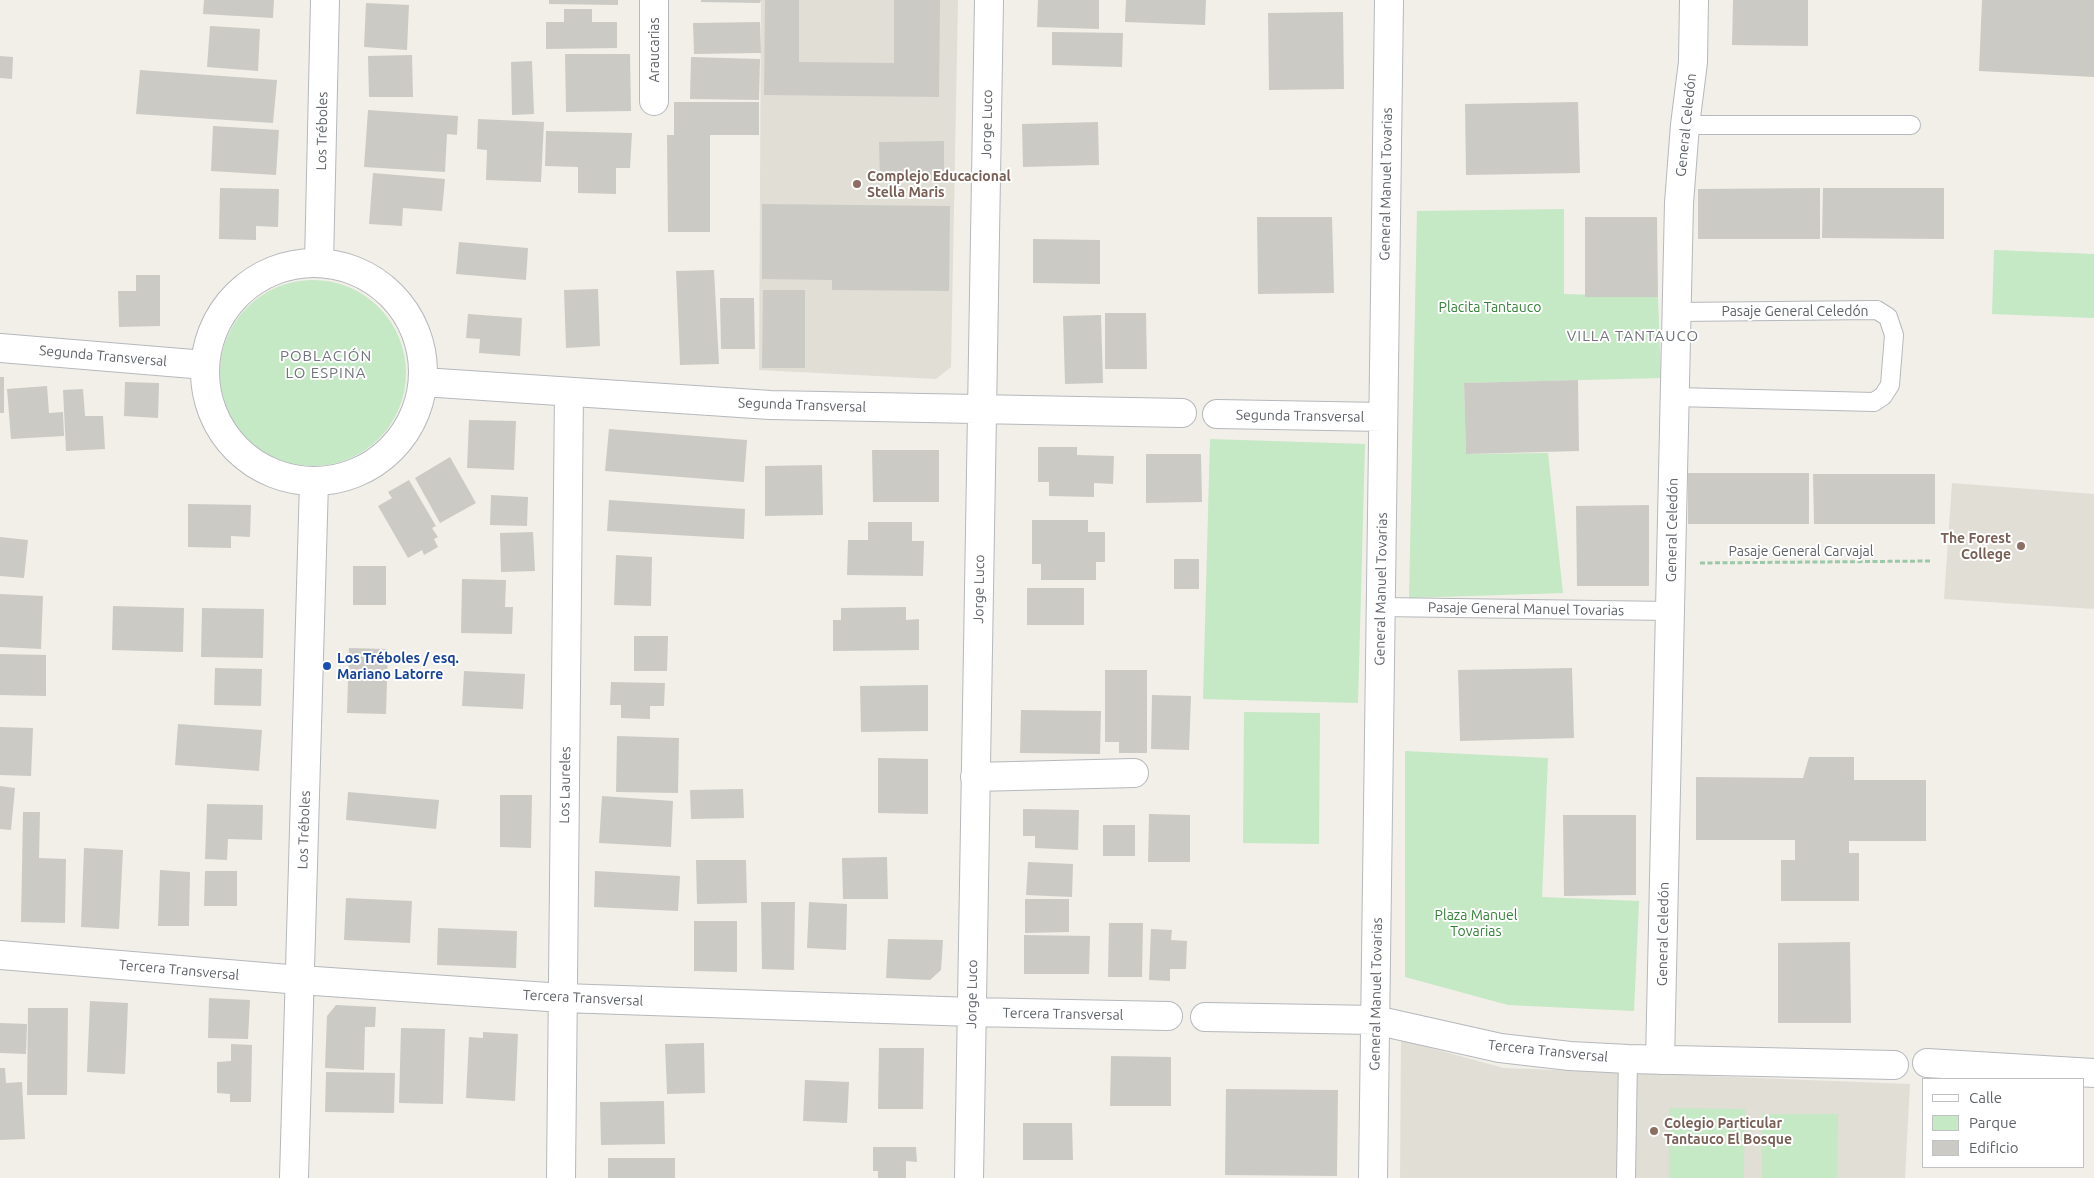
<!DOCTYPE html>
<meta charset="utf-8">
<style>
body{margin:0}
#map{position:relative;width:2094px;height:1178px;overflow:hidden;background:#f1efe8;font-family:Ubuntu,sans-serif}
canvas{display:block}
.legend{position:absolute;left:1922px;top:1078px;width:162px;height:90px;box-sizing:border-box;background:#fff;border:1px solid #bfc1c3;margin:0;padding:6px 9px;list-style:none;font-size:15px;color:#5f6368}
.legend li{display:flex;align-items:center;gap:10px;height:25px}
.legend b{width:25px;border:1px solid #bfc1c3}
</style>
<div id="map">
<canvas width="2094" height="1178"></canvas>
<ul class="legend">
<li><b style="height:6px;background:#fff"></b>Calle</li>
<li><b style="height:14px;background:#c5e8c5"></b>Parque</li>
<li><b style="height:14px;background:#cccac5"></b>Edificio</li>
</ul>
</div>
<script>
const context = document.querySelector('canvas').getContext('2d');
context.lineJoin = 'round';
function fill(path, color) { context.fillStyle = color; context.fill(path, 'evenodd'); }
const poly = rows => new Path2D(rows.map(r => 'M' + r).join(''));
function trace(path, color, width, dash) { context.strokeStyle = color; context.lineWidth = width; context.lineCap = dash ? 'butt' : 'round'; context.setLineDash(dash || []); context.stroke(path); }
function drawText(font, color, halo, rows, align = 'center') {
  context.font = font + ' Ubuntu,sans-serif'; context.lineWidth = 4; context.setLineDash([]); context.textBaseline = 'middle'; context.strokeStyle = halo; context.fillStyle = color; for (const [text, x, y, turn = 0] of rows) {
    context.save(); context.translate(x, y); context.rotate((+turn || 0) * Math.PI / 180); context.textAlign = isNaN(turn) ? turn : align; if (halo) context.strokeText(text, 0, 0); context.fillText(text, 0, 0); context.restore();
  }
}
const education = poly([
 [761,0,958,0,951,367,936,379,759,370],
 [1952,483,2094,494,2094,609,1944,599],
 [1401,1040,1504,1068,1910,1084,1905,1178,1400,1178]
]);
const green = poly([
 [1564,209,1564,294,1658,297,1661,378,1464,383,1466,454,1548,453,1563,593,1409,598,1417,211],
 [1994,250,2094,254,2094,318,1992,314],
 '220 373a93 93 0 1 1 186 0a93 93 0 1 1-186 0Z',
 [1210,439,1365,444,1358,703,1203,699],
 [1244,712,1320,713,1319,844,1243,843],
 [1405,751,1548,758,1542,897,1639,901,1634,1011,1508,1005,1405,977],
 [1669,1108,1745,1109,1744,1178,1669,1178],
 [1762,1114,1838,1114,1837,1178,1762,1178]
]);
const building = poly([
 [204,0,274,0,273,18,203,14],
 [549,0,618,0,618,5,549,4],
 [701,0,761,0,760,3,701,2],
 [765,0,799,0,799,62,894,63,894,0,940,0,939,97,764,95],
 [1038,0,1099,0,1099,29,1037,27],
 [1126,0,1206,0,1205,25,1125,22],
 [1733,0,1808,0,1808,46,1732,45],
 [1982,0,2094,0,2094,77,1979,71],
 [366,3,409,5,407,50,364,47],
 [564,9,592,9,592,22,617,22,617,48,546,49,546,22,564,22],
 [1343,12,1344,89,1269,90,1268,13],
 [760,22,761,53,694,54,693,23],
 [210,26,260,29,258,71,207,67],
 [1052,32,1123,33,1122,67,1052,65],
 [565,54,630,54,631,111,566,112],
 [412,55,413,97,369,97,368,56],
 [0,56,13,57,12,79,0,78],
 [691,57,760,59,759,100,690,99],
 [532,61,534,114,512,115,511,62],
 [140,70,277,80,273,123,136,114],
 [674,102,759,102,759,135,710,135,710,232,668,232,667,135,674,135],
 [1578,102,1580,173,1466,175,1465,104],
 [368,110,458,116,457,135,447,134,445,172,364,167],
 [478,119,544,122,541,182,486,180,487,150,477,149],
 [1098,122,1099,165,1023,167,1022,124],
 [213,126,279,130,276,175,211,171],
 [546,131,632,133,630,168,616,168,616,194,578,193,578,167,545,166],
 [944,141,944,180,880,181,879,142],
 [373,173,445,179,442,211,403,208,402,226,369,224],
 [220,188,279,189,278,227,256,226,256,240,219,239],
 [1820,188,1820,239,1698,239,1698,189],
 [1823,188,1944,188,1944,239,1822,238],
 [762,204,950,206,949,291,832,290,832,280,762,279],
 [1257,217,1332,217,1334,293,1258,294],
 [1585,217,1657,217,1658,297,1585,297],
 [1033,239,1100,240,1100,284,1033,283],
 [459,242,528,248,526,280,456,274],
 [714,270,719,364,680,365,676,271],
 [136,275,160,275,160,326,119,327,118,291,136,291],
 [598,289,600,346,566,348,564,290],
 [763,290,805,290,805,368,762,368],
 [720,298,754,298,755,349,721,349],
 [1105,313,1146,313,1147,369,1105,369],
 [468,314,522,318,520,356,479,353,480,339,466,338],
 [1101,315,1103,383,1065,384,1063,316],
 [0,377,4,377,4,413,0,413],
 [1578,380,1579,451,1466,454,1464,383],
 [125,382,159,383,158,418,124,416],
 [47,386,49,413,63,412,64,436,11,439,7,389],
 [83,389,85,416,103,416,105,449,66,451,63,390],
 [469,420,516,421,514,470,467,468],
 [609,429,747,440,744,482,605,471],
 [1038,447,1077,447,1077,455,1114,456,1113,484,1094,483,1094,497,1049,496,1049,482,1038,482],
 [872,450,939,450,939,502,873,502],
 [1146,454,1201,454,1202,502,1146,503],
 [450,457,476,503,440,523,415,478],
 [822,465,823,515,765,516,765,466],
 [1688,473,1809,473,1809,524,1688,524],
 [1813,474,1935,474,1935,524,1814,524],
 [409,480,436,526,432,528,438,537,434,539,438,547,424,555,422,550,408,558,378,506,392,498,388,492],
 [491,495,528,497,527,526,490,525],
 [609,500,745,509,744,539,607,531],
 [188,504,251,505,250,537,231,536,231,548,188,547],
 [1649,505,1649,586,1577,586,1576,506],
 [1032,520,1088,520,1088,532,1105,532,1105,562,1096,562,1096,580,1041,580,1041,564,1032,564],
 [868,522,912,522,912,541,924,541,923,576,847,575,848,540,868,540],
 [533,532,535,571,501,572,500,533],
 [0,537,28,540,24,578,0,576],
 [616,555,652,557,651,606,614,605],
 [1174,559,1199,559,1199,589,1174,589],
 [353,566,386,566,386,605,353,605],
 [462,579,506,580,505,607,513,607,512,634,461,633],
 [1027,588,1084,588,1084,625,1027,625],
 [0,594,43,596,41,649,0,647],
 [113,606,184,608,183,652,112,650],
 [906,607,906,620,919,619,919,650,833,651,833,620,841,620,841,608],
 [202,608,264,609,263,658,201,657],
 [634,636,668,636,667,671,634,671],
 [349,648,388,649,386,714,347,713],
 [0,654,46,655,46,696,0,695],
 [215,668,262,669,261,706,214,705],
 [1572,668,1574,738,1460,741,1458,670],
 [1105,670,1147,670,1147,753,1119,753,1119,742,1105,742],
 [464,671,525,674,523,709,462,706],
 [611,682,665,683,664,706,650,706,650,719,621,718,621,705,610,705],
 [928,685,928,731,861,732,860,686],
 [1152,695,1191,696,1189,750,1151,749],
 [1021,710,1101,711,1100,754,1020,753],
 [178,724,262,730,259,771,175,765],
 [0,727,33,728,31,776,0,775],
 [617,736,679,738,678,793,616,792],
 [1809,757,1854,757,1854,780,1926,780,1926,841,1849,841,1849,853,1859,853,1859,901,1781,901,1781,860,1795,860,1795,840,1696,840,1696,777,1803,778],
 [878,758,928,759,928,814,878,813],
 [0,786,15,788,11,830,0,829],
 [743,789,744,818,691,819,690,790],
 [348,792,439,800,436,829,346,820],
 [500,795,532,795,531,848,500,847],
 [602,796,673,801,671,847,599,843],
 [207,804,263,805,262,840,228,839,227,860,205,859],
 [1023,809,1079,810,1078,850,1035,848,1035,836,1023,836],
 [23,812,40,812,39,858,66,859,65,923,21,922],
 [1149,814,1190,815,1190,862,1148,862],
 [1563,815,1636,815,1636,895,1564,896],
 [1103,825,1135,825,1135,856,1103,856],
 [84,848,123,850,119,929,81,927],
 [887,857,888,899,843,899,842,858],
 [696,860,746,860,747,903,697,904],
 [1028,862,1073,864,1072,897,1026,895],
 [160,870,190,872,189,926,158,926],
 [205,871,237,871,237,906,204,906],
 [595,871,680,876,678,911,594,907],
 [346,898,412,901,410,943,344,940],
 [1025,899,1069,899,1069,932,1025,933],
 [761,902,795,902,794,970,762,969],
 [809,902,847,904,846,950,807,948],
 [694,921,737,921,737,972,694,971],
 [1109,923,1143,923,1142,977,1108,977],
 [438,928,517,931,516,968,437,965],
 [1151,929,1172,930,1171,940,1187,941,1186,969,1170,969,1170,981,1149,980],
 [1024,935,1090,936,1089,974,1024,974],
 [888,939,943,940,941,970,930,980,886,978],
 [1850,942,1851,1023,1778,1023,1778,943],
 [209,998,250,1000,248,1039,208,1038],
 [90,1001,128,1003,125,1074,87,1072],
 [336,1005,376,1007,375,1027,365,1027,364,1070,325,1068,327,1016],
 [28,1008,68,1008,67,1095,27,1095],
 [0,1023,27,1024,26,1054,0,1053],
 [401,1028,445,1029,443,1104,399,1103],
 [483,1032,518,1034,515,1101,466,1098,469,1037,483,1038],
 [704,1043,705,1093,667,1094,665,1044],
 [231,1044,252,1045,251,1102,230,1102,230,1094,217,1093,217,1062,231,1061],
 [879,1048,924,1048,923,1109,878,1109],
 [1111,1056,1171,1057,1171,1106,1110,1106],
 [0,1068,5,1068,6,1083,22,1082,25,1139,0,1140],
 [326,1072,395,1073,394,1113,325,1112],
 [805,1080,849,1082,847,1123,803,1121],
 [1226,1089,1338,1090,1337,1176,1225,1175],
 [664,1101,665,1144,601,1145,600,1102],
 [1023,1123,1072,1123,1073,1160,1023,1160],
 [873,1147,916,1147,917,1162,906,1161,906,1178,878,1178,878,1171,873,1171],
 [608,1158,675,1158,675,1178,608,1178]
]);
const path = poly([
 [1700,563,1930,561]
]);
const lane = poly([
 [1685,125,1911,125],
 [1675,397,1874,402,1883,396,1890,385,1894,335,1888,317,1877,310,1677,312],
 [1381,607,1670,611],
 [1626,1178,1628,1059]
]);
const street = poly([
 [654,101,654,0],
 '205 372a109 109 0 1 1 218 0a109 109 0 1 1-218 0Z',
 [319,263,325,0],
 [0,348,205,365],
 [423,382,770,405,1182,413],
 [1217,414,1383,417],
 [975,777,1134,773],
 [0,955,300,980,563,998,972,1012,1168,1016],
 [1205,1017,1375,1020,1500,1048,1570,1056,1628,1059,1894,1065],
 [1660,1060,1679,203,1685,125,1693,62,1694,0],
 [1927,1063,2094,1073],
 [294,1178,314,482],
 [561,1178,569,392],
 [969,1178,989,0],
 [1373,1178,1389,0]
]);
const markers = [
 [857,184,5,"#8d6e63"],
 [2021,546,5,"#8d6e63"],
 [327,666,5,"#1a4fb4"],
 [1654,1131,5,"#8d6e63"]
];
const streetNames = [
 ["Araucarias",654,50,-90],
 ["Jorge Luco",987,124,-89],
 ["General Celedón",1686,125,-84],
 ["Los Tréboles",322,131,-89],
 ["General Manuel Tovarias",1386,184,-89],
 ["Pasaje General Celedón",1795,311],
 ["Segunda Transversal",103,356,5],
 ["Segunda Transversal",802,405,2],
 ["Segunda Transversal",1300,416,1],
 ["General Celedón",1672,530,-89],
 ["Pasaje General Carvajal",1801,551],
 ["Jorge Luco",979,589,-89],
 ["General Manuel Tovarias",1381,589,-89],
 ["Pasaje General Manuel Tovarias",1526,609,1],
 ["Los Laureles",565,785,-89],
 ["Los Tréboles",304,830,-88],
 ["General Celedón",1663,934,-89],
 ["Tercera Transversal",179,970,5],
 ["Jorge Luco",972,994,-89],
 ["General Manuel Tovarias",1376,994,-89],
 ["Tercera Transversal",583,998,3],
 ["Tercera Transversal",1063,1014,1],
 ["Tercera Transversal",1548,1051,6]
];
const educationNames = [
 ["Complejo Educacional",867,176],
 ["Stella Maris",867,192],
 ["The Forest",2011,538,"right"],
 ["College",2011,554,"right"],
 ["Colegio Particular",1664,1123],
 ["Tantauco El Bosque",1664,1139]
];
const parkNames = [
 ["Placita Tantauco",1490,307],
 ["Plaza Manuel",1476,915],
 ["Tovarias",1476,931]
];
const transitNames = [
 ["Los Tréboles / esq.",337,658],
 ["Mariano Latorre",337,674]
];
const neighbourhoodNames = [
 ["VILLA TANTAUCO",1633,336],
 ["POBLACIÓN",326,356],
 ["LO ESPINA",326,373]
];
fill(education, '#e1ded6');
fill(green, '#c5e8c5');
fill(building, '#cccac5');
trace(lane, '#b5b8bc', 20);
trace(street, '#b5b8bc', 30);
trace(path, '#9cc7a9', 3, [5, 2.5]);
trace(lane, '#fff', 18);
trace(street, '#fff', 28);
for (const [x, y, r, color] of markers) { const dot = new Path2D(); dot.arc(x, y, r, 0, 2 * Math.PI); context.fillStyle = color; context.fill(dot); trace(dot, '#fff', 2); }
drawText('14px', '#5f6368', '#fff', streetNames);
drawText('bold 14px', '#785e54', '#fff', educationNames, 'left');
drawText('14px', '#348238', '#fff', parkNames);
drawText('bold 14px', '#164399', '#fff', transitNames, 'left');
context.letterSpacing = '1px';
drawText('15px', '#70757a', '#fff', neighbourhoodNames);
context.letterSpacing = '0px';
</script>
